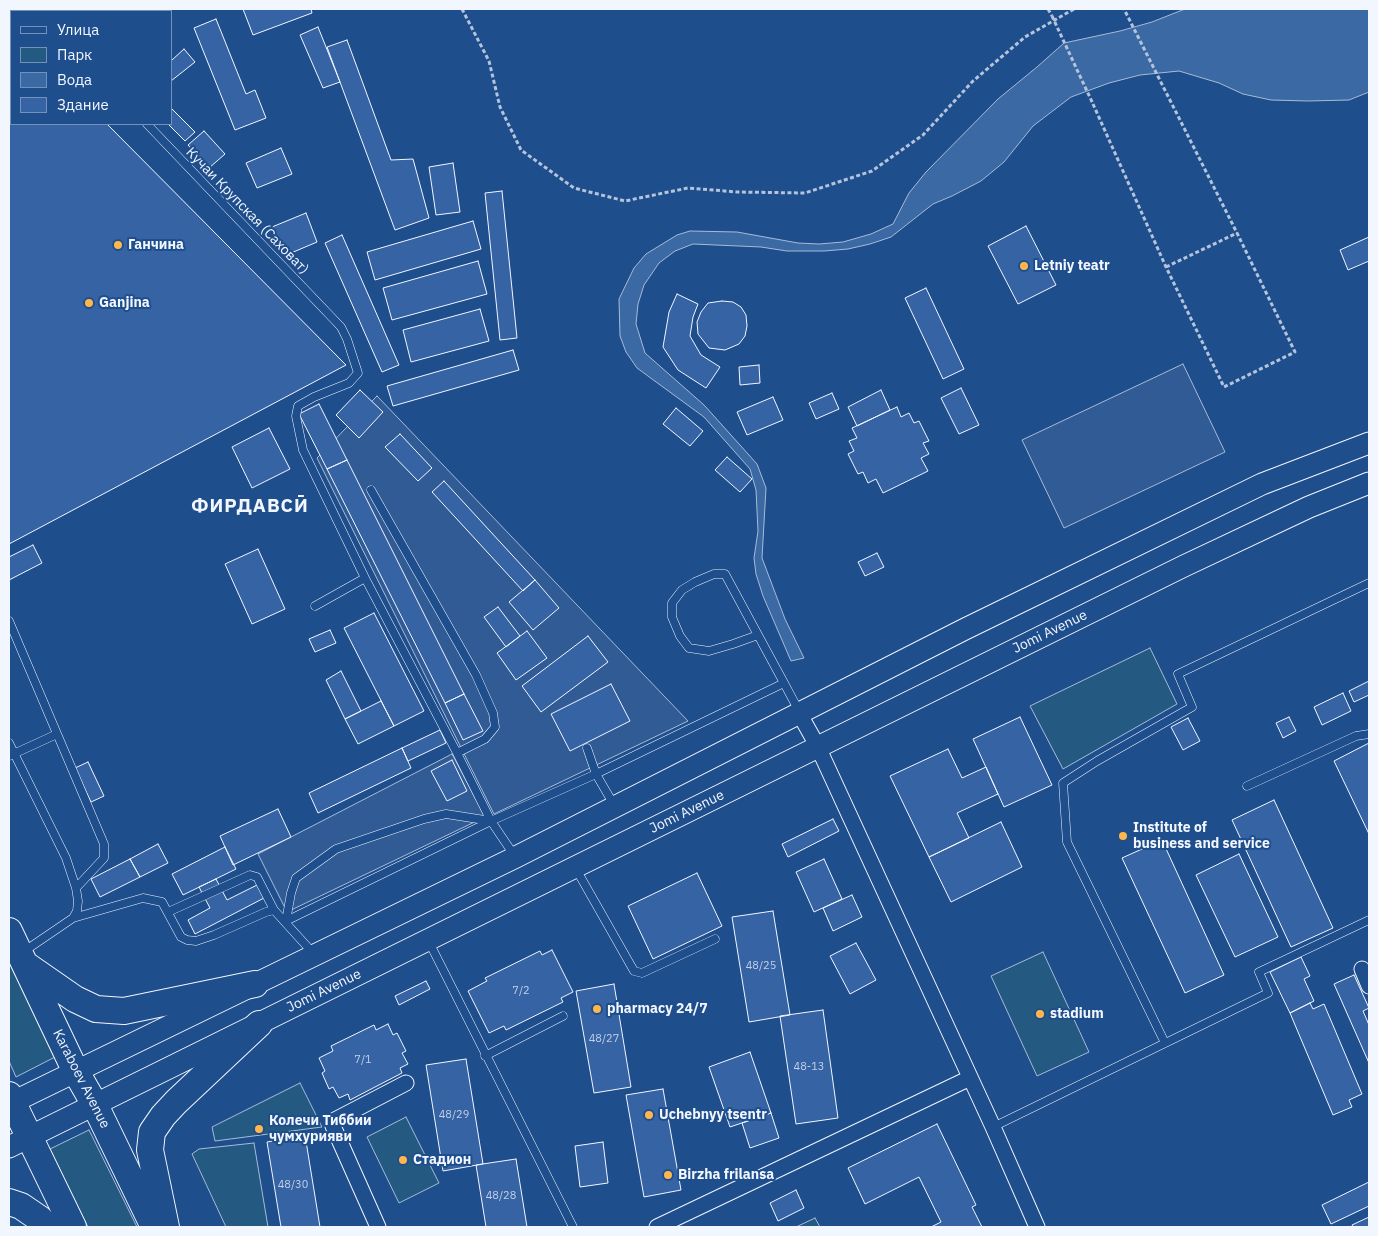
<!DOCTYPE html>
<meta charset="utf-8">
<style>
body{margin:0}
#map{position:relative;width:1378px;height:1236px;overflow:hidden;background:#1f4e8c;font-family:"IBM Plex Sans",sans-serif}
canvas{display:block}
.frame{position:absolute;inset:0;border:10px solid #f2f6ff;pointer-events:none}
.legend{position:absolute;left:10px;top:10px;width:162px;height:115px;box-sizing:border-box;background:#1f4e8c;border:1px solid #7391ba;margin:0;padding:6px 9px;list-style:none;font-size:15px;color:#f2f6ff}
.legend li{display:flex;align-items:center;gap:10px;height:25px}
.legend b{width:25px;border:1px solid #7391ba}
</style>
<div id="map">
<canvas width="1378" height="1236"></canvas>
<div class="frame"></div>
<ul class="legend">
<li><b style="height:6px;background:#1f4e8c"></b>Улица</li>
<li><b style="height:14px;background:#245a82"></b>Парк</li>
<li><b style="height:14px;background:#3b69a3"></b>Вода</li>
<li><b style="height:14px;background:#3563a3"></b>Здание</li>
</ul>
</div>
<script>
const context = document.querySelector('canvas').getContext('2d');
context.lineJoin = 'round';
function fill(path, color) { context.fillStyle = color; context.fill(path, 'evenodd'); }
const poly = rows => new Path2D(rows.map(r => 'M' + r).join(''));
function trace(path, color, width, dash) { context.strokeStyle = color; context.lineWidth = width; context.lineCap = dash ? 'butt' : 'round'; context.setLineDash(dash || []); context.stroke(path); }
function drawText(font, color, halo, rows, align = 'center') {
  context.font = font + ' "IBM Plex Sans",sans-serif'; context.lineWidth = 4; context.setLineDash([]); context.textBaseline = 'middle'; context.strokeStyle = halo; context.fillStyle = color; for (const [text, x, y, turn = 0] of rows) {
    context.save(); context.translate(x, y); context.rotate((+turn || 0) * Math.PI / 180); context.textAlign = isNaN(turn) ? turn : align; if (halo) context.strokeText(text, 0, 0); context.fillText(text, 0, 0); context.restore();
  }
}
const green = poly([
 [1150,648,1177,704,1063,769,1030,706,1150,648],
 [1043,952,1089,1052,1037,1076,991,976,1043,952],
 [9,960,55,1057,16,1077,9,1061,9,960],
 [300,1083,322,1127,215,1141,212,1127,300,1083],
 [406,1117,439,1183,399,1203,367,1137,406,1117],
 [89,1130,137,1227,88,1227,50,1149,89,1130],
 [254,1143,268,1227,226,1227,192,1154,199,1149,254,1143],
 [815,1218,820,1227,796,1227,815,1218]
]);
const parking = poly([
 [1183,364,1225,452,1064,528,1022,440,1183,364],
 [377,396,688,721,494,814,317,458,377,396],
 [452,754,485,817,287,912,258,854,452,754]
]);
const water = poly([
 [1185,9,1369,9,1369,92,1349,100,1308,101,1271,100,1243,94,1219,83,1179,71,1140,75,1109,83,1071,97,1033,126,1004,162,981,181,952,196,933,204,891,237,870,244,848,249,824,251,787,251,761,247,693,244,675,251,659,263,644,285,638,304,636,324,645,353,704,405,757,464,766,488,762,558,785,619,804,658,791,661,763,596,756,574,754,558,758,531,756,490,750,469,704,417,637,368,626,352,620,336,619,299,634,268,646,254,677,235,690,231,737,232,798,243,819,244,843,242,871,234,893,224,909,193,926,172,998,99,1037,67,1064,43,1120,31,1152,22,1185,9]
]);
const building = poly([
 [66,9,96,9,93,11,63,11,66,9],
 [243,9,311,9,312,13,253,35,243,9],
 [216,19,246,94,255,90,266,118,235,130,194,28,216,19],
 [9,25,11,27,11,124,107,124,346,365,9,544,9,25],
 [318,27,340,82,323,88,300,35,318,27],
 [347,40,391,160,413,159,429,218,395,230,327,47,347,40],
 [184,49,195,62,171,81,171,59,172,60,184,49],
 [171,108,195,132,185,141,168,124,171,124,171,108],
 [204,131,225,154,209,168,188,145,204,131],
 [281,148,292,174,257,188,246,163,281,148],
 [453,163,460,212,436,215,429,167,453,163],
 [502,191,517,338,500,340,485,193,502,191],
 [306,213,317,242,284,256,272,227,306,213],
 [473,221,481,249,375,280,367,252,473,221],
 [1026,226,1056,285,1018,304,988,246,1026,226],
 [342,235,399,365,382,372,325,243,342,235],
 [1369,237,1369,261,1348,270,1340,250,1369,237],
 [478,261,487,294,392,320,383,288,478,261],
 [926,288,964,369,943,379,905,298,926,288],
 [677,294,698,304,693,317,690,336,701,355,720,367,706,388,678,370,663,347,669,312,677,294],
 [722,301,733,302,741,307,746,315,747,326,745,336,739,344,725,350,709,348,698,334,697,322,701,312,708,303,722,301],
 [480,309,489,341,411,362,403,330,480,309],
 [513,350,519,370,393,406,387,386,513,350],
 [759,365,760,383,740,385,739,367,759,365],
 [961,388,979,425,959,434,941,398,961,388],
 [360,390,383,412,359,438,336,415,360,390],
 [881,390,890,410,857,426,848,407,881,390],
 [832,393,839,409,816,419,809,403,832,393],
 [773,397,783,420,747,435,737,412,773,397],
 [319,404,347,460,327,469,299,414,319,404],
 [897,407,901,417,909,413,914,423,919,421,929,441,923,443,929,454,921,458,928,471,883,493,876,479,868,483,863,472,858,474,848,454,854,451,849,441,857,438,852,428,897,407],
 [676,408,703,431,690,446,663,424,676,408],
 [269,428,290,469,252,488,232,447,269,428],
 [400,434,432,468,418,481,385,447,400,434],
 [727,457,752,479,740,492,715,470,727,457],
 [347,460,464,694,445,703,327,469,347,460],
 [444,481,535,580,523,591,432,492,444,481],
 [33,545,42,563,9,580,9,557,33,545],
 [258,549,285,609,252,624,225,564,258,549],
 [877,553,884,567,865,576,858,562,877,553],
 [535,580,559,608,533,630,509,602,535,580],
 [498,607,520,636,506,647,484,617,498,607],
 [374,613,424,711,394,726,344,628,374,613],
 [330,630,336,643,315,652,309,639,330,630],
 [527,631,547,658,516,680,497,653,527,631],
 [588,636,608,662,541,712,522,686,588,636],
 [341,671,361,711,345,719,326,680,341,671],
 [1369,681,1369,695,1354,702,1349,691,1369,681],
 [611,684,630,721,570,751,551,714,611,684],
 [1343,693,1351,711,1322,725,1314,707,1343,693],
 [464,694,483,731,463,740,445,703,464,694],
 [381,701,394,726,358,744,345,719,381,701],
 [1020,717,1052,785,1004,807,973,739,1020,717],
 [1289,717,1296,731,1283,738,1276,723,1289,717],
 [1188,718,1200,741,1183,750,1171,727,1188,718],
 [440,730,446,743,408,761,402,748,440,730],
 [1369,743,1369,834,1334,761,1369,743],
 [402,748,411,768,318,813,309,793,402,748],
 [948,749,962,778,986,767,998,794,957,813,969,838,929,857,890,776,948,749],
 [452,760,467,791,447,801,431,771,452,760],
 [88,762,104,796,91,802,75,768,88,762],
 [1274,800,1333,928,1291,947,1232,820,1274,800],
 [278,809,291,837,233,865,220,836,278,809],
 [833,819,839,831,788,857,782,844,833,819],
 [1001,822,1022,867,951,902,929,857,1001,822],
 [1162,840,1224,975,1185,993,1122,858,1162,840],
 [158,844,168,863,140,877,130,859,158,844],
 [225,847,236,869,183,895,172,874,225,847],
 [1239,854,1278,937,1235,957,1196,875,1239,854],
 [130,859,140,877,100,897,91,879,130,859],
 [824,859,842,899,814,912,796,872,824,859],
 [697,873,722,926,653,959,628,906,697,873],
 [216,879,227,900,257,885,264,898,195,934,188,920,210,908,199,887,216,879],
 [852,895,862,917,833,931,823,908,852,895],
 [773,911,790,1015,749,1022,732,917,773,911],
 [856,943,876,980,850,994,830,956,856,943],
 [552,950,573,992,561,998,563,1002,506,1030,504,1026,489,1033,468,991,487,981,485,978,540,951,542,955,552,950],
 [1301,957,1310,976,1304,979,1314,1001,1290,1013,1270,972,1301,957],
 [1354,975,1369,1008,1363,1011,1369,1025,1369,1063,1334,984,1354,975],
 [426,981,430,989,399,1005,395,996,426,981],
 [614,984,631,1087,594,1093,576,991,614,984],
 [1310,1003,1313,1009,1324,1004,1362,1094,1349,1100,1352,1107,1333,1115,1290,1013,1310,1003],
 [823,1010,838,1118,796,1124,780,1016,823,1010],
 [388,1024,393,1035,397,1033,406,1051,402,1053,408,1064,400,1068,402,1073,350,1100,348,1094,339,1098,333,1087,329,1089,322,1073,325,1071,319,1058,333,1051,331,1046,374,1025,376,1030,388,1024],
 [750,1052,771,1113,730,1127,709,1067,750,1052],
 [466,1059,483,1164,443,1171,426,1065,466,1059],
 [663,1089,681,1190,644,1197,626,1095,663,1089],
 [771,1113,779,1138,750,1148,742,1123,771,1113],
 [937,1124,976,1205,972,1207,982,1227,931,1227,941,1222,919,1177,865,1204,848,1168,937,1124],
 [305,1135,320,1227,281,1227,267,1142,305,1135],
 [603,1142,608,1183,580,1187,575,1146,603,1142],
 [516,1159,527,1227,486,1227,476,1165,516,1159],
 [1369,1182,1369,1206,1331,1224,1322,1205,1369,1182],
 [796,1190,804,1208,778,1221,770,1203,796,1190],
 [1369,1217,1369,1227,1353,1227,1352,1225,1369,1217]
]);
const path = poly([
 [462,9,489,61,500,107,521,150,574,188,625,201,688,188,737,192,805,193,872,171,923,135,973,81,1025,37,1074,9],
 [1048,9,1052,16],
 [1093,104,1166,267,1224,387,1295,352,1237,233,1124,9],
 [1166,267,1237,233]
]);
const service = poly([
 [37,9,39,11],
 [147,124,341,327,347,339,358,373,349,383,314,397,298,406,296,416,303,450,365,578,457,753,491,821,514,855],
 [371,490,476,675,493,713,495,727,485,739,457,753],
 [315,606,365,578],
 [9,621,104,844,104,858,76,888],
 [758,635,733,644,709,651,689,648,680,636,672,617,672,603,682,590,695,582,714,574,725,574,758,635,784,683,799,711],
 [9,743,66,858,76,888,78,901,77,911,73,918,23,952],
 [587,748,596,774,614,805],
 [9,756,57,734],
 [1247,786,1356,736,1369,734],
 [576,869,634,971,642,973,715,939],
 [168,912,250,875,257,877,274,910],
 [73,918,143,898,162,902,181,937,187,940,196,941,214,935,266,912,274,910,313,953],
 [286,921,491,821,596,774,784,683],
 [286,921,291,893,296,878,336,849,424,819,446,814,491,821],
 [429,942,573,1227],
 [1165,1043,1067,842,1063,783,1097,761,1192,707,1178,674,1369,583],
 [485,1056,563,1016],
 [993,1127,1268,993,1259,972,1369,920]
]);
const minor = poly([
 [799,713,818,747,993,1127,1037,1227],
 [1362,969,1369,986],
 [378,1227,333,1126,335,1120,406,1083],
 [657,1227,970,1078]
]);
const secondary = poly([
 [9,1104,516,857,965,629,1262,484,1369,443],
 [9,1147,1184,566,1309,507,1369,483]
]);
const trunk = poly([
 [9,931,75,1070,95,1105,154,1227],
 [26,965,75,999,96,1009,124,1011,255,984],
 [9,1095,73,1227],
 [9,1202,21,1206,40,1219,47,1227],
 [166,1227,150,1150,152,1132,163,1116,176,1102,259,1024]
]);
const pathBridge = poly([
 [1052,16,1093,104]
]);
const markers = [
 [118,245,5,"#ffb74d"],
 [1024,266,5,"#ffb74d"],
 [89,303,5,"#ffb74d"],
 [1123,836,5,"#ffb74d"],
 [597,1009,5,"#ffb74d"],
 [1040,1014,5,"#ffb74d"],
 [649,1115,5,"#ffb74d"],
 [259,1129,5,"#ffb74d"],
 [403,1160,5,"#ffb74d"],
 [668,1175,5,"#ffb74d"]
];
const numberNames = [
 ["48/25",761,966],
 ["7/2",521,991],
 ["48/27",604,1039],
 ["7/1",363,1060],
 ["48-13",809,1067],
 ["48/29",454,1115],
 ["48/30",293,1185],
 ["48/28",501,1196]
];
const streetNames = [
 ["Кучаи Крупская (Саховат)",247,211,46],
 ["Jomi Avenue",1050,632,-26],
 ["Jomi Avenue",687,812,-26],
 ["Jomi Avenue",324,991,-26],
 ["Karaboev Avenue",81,1079,63]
];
const poiNames = [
 ["Ганчина",128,245],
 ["Letniy teatr",1034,266],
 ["Ganjina",99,303],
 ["Institute of",1133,828],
 ["business and service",1133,844],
 ["pharmacy 24/7",607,1009],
 ["stadium",1050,1014],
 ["Uchebnyy tsentr",659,1115],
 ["Колечи Тиббии",269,1121],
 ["чумхурияви",269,1137],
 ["Стадион",413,1160],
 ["Birzha frilansa",678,1175]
];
const districtNames = [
 ["ФИРДАВСӢ",250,507]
];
fill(green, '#245a82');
trace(green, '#a8bbd7', 1);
fill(parking, '#305b95');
trace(parking, '#a8bbd7', 1);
fill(water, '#3b69a3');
trace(water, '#a8bbd7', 1);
fill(building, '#3563a3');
trace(building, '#f2f6ff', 1);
trace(service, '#f2f6ff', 9);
trace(minor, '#f2f6ff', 17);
trace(secondary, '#f2f6ff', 23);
trace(trunk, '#f2f6ff', 28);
trace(path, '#b3c4dc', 3, [4, 2.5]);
trace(service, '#1f4e8c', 8);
trace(minor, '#1f4e8c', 15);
trace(secondary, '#1f4e8c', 21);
trace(trunk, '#1f4e8c', 26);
trace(pathBridge, '#b3c4dc', 3, [4, 2.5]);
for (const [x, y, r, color] of markers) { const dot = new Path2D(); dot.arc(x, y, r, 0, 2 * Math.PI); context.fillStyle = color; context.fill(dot); trace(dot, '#1f4e8c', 2); }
drawText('11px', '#c3d1e8', null, numberNames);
drawText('14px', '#f2f6ff', '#1f4e8c', streetNames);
drawText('bold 14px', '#f2f6ff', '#1f4e8c', poiNames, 'left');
context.letterSpacing = '1px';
drawText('bold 19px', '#f2f6ff', '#1f4e8c', districtNames);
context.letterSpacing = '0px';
</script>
